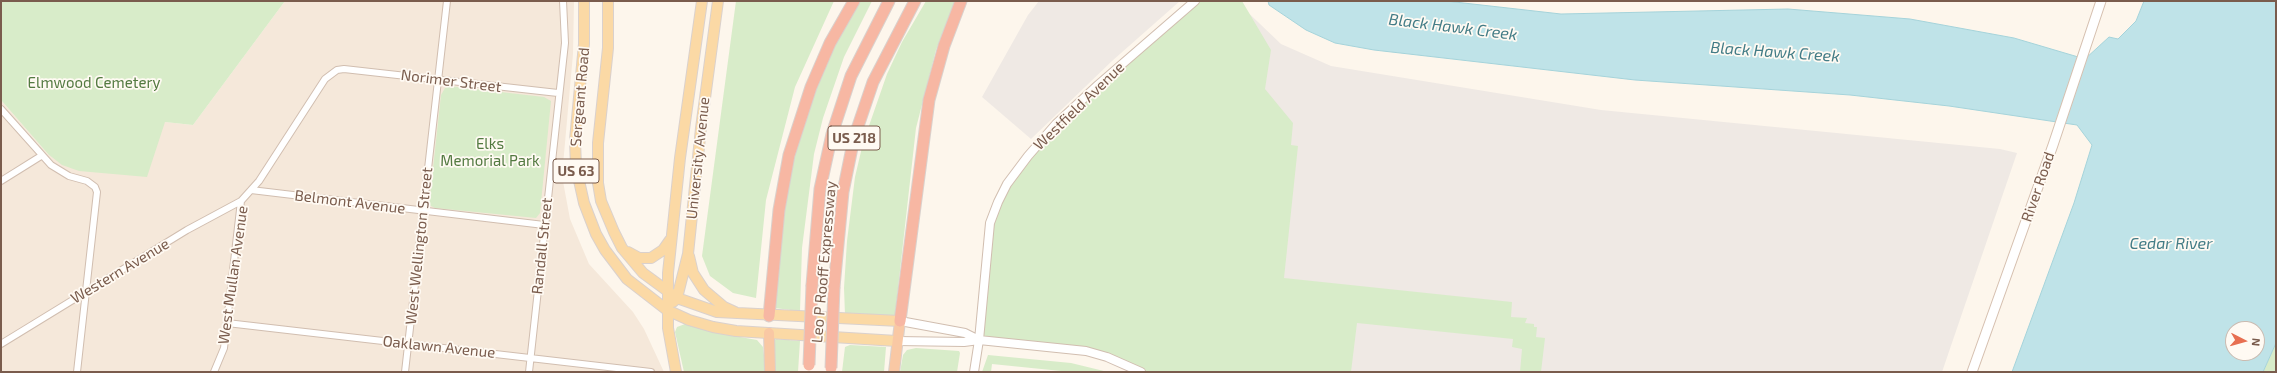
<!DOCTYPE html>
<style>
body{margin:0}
#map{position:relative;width:2277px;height:373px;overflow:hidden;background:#fdf6ec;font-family:"Exo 2",sans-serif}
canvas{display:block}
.frame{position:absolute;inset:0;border:2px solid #7a5c4d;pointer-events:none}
.north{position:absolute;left:2225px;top:321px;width:40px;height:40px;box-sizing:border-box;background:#fffaf3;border:1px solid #cabbb1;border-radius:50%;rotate:96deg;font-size:11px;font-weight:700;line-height:16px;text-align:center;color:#7a5c4d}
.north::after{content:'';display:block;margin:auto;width:14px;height:18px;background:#e76f51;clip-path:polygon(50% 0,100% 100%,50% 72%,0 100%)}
</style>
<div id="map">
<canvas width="2277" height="373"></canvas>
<div class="frame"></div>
<div class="north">N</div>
</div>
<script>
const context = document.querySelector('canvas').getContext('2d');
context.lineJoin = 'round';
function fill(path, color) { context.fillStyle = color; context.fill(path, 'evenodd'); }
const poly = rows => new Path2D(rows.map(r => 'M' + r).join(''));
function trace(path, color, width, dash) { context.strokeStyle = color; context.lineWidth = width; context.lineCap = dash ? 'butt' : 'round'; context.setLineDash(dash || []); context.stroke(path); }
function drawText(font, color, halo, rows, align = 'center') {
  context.font = font + ' "Exo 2",sans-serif'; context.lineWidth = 3.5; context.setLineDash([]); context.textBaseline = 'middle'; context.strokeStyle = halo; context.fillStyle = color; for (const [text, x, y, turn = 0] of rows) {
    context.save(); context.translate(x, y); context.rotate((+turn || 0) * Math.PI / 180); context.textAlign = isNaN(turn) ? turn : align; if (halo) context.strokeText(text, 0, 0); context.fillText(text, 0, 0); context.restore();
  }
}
const residential = poly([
 [285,1,574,1,573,54,562,176,570,219,589,264,633,312,644,329,664,372,1,372,1,100,48,154,165,122,193,125]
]);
const industrial = poly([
 [1039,1,1180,1,1112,61,1031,139,982,97,1028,15],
 [1236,1,1281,44,1331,66,1601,110,2000,149,2017,153,1942,372,1167,372]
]);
const green = poly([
 [1,1,285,1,193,125,165,122,147,177,79,171,62,165,48,154,1,100],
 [736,1,834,1,795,87,766,200,756,298,733,293,710,276,702,256],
 [860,1,872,1,844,57,823,118,814,154,802,248,800,311,774,308,786,189,802,123,831,50],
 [926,1,955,1,936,50,916,128,895,315,893,317,845,315,844,288,847,241,855,177,863,143,887,74,902,42],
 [1195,1,1242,1,1271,50,1265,89,1293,123,1291,145,1298,146,1284,278,1512,302,1511,317,1527,318,1525,323,1534,324,1534,327,1537,327,1536,337,1545,338,1541,372,1520,372,1522,349,1512,347,1513,339,1357,323,1351,372,1141,372,1107,357,979,340,990,223,998,202,1056,124],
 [449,86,544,97,551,101,540,213,536,218,435,208,429,205,441,95,445,88],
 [685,324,718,333,757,340,763,347,766,372,684,372,675,332,677,327],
 [776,339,800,341,798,372,774,372,774,341],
 [2276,343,2276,372,2263,372],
 [850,345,886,347,884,372,842,372,845,347],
 [916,348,959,351,960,353,957,372,900,372,903,355,907,350],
 [988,355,1071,363,1108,372,1071,372,992,364,991,372,982,372]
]);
const water = poly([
 [1268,1,1446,1,1561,14,1788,9,1910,19,2014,38,2085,59,2109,37,2118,39,2136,21,2144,1,2276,1,2276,343,2263,372,2012,372,2074,203,2092,145,2077,125,1949,106,1850,95,1635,80,1374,50,1335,43,1306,30,1269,5,1268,1],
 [2233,329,2257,329,2257,353,2233,353,2233,329]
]);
const minor = poly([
 [1,109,51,165,69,176,87,181,95,187,97,192,77,372],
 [1,181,41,156],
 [251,190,544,225],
 [227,323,651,372],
 [1,344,187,230,241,201,259,181,325,79,337,70,344,69,558,93],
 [214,372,224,348,241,201],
 [405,372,447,1],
 [529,372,565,43,563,1]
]);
const tertiary = poly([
 [900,321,965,333,979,340],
 [897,341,964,342,979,340,1086,351,1107,357,1141,372],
 [974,372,979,340,990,223,998,202,1007,184,1028,156,1056,124,1098,85,1195,1]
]);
const secondary = poly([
 [1972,372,2053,145,2101,1]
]);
const primary = poly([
 [584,1,584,44,575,140,576,167,584,203,596,234,605,250,627,279,667,310,689,320,713,327,736,331,897,341],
 [608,1,608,48,598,143,598,183,601,201,614,232,622,248,643,273,677,298,717,312,900,321],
 [628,252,639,258,651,258,663,250,670,240],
 [689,256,693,273,704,290,724,307,735,312],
 [673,302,677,298,688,254,701,128,718,1],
 [676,372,668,328,668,273,680,158,702,1]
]);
const trunk = poly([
 [769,333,770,372],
 [894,372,900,321]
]);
const motorway = poly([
 [812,285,820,189,832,134,851,76,889,1],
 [834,287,843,192,854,138,873,82,915,1],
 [769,316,779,210,789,155,811,87,830,43,854,1],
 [900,321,929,100,944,46,961,1]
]);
const motorwayBridge = poly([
 [809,365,812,285],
 [831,368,834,287]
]);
const shields = [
 [854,138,52],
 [576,171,46]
];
const shieldNames = [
 ["US 218",854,138],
 ["US 63",576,171]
];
const streetNames = [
 ["Norimer Street",451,81,7],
 ["Sergeant Road",580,97,-85],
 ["Westfield Avenue",1079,106,-44],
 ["University Avenue",698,158,-84],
 ["River Road",2038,187,-71],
 ["Belmont Avenue",350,202,7],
 ["West Wellington Street",419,246,-84],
 ["Randall Street",542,246,-84],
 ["Leo P Rooff Expressway",824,262,-85],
 ["Western Avenue",120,271,-31],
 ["West Mullan Avenue",233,275,-82],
 ["Oaklawn Avenue",439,347,6]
];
const parkNames = [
 ["Elmwood Cemetery",94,83],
 ["Elks",490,144],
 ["Memorial Park",490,161]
];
const waterNames = [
 ["Black Hawk Creek",1453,27,7],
 ["Black Hawk Creek",1775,52,4],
 ["Cedar River",2171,244]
];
fill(residential, '#f5e8da');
fill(industrial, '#efe9e4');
fill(green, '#d8ecc9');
fill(water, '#bfe3e8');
trace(water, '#a5d3da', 1);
trace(minor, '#d1beb0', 8);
trace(tertiary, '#d1beb0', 10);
trace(secondary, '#d6c0b0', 11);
trace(primary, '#dad1cd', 12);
trace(trunk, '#dad1cd', 12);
trace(motorway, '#dad1cd', 13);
trace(minor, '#fff', 6);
trace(tertiary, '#fff', 8);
trace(secondary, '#fff', 9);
trace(primary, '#fbd9a5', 10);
trace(trunk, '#f9c8a4', 10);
trace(motorway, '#f7b7a3', 11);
trace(motorwayBridge, '#dad1cd', 13, []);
trace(motorwayBridge, '#f7b7a3', 11);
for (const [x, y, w] of shields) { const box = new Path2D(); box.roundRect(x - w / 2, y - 12, w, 24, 3); context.fillStyle = '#fffaf3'; context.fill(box); trace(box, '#7a5c4d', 1); }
drawText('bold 14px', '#7a5c4d', null, shieldNames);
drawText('15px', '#7a5c4d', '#fffaf3', streetNames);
drawText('15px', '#537a41', '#fffaf3', parkNames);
drawText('italic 16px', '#437c86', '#fffaf3', waterNames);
</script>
